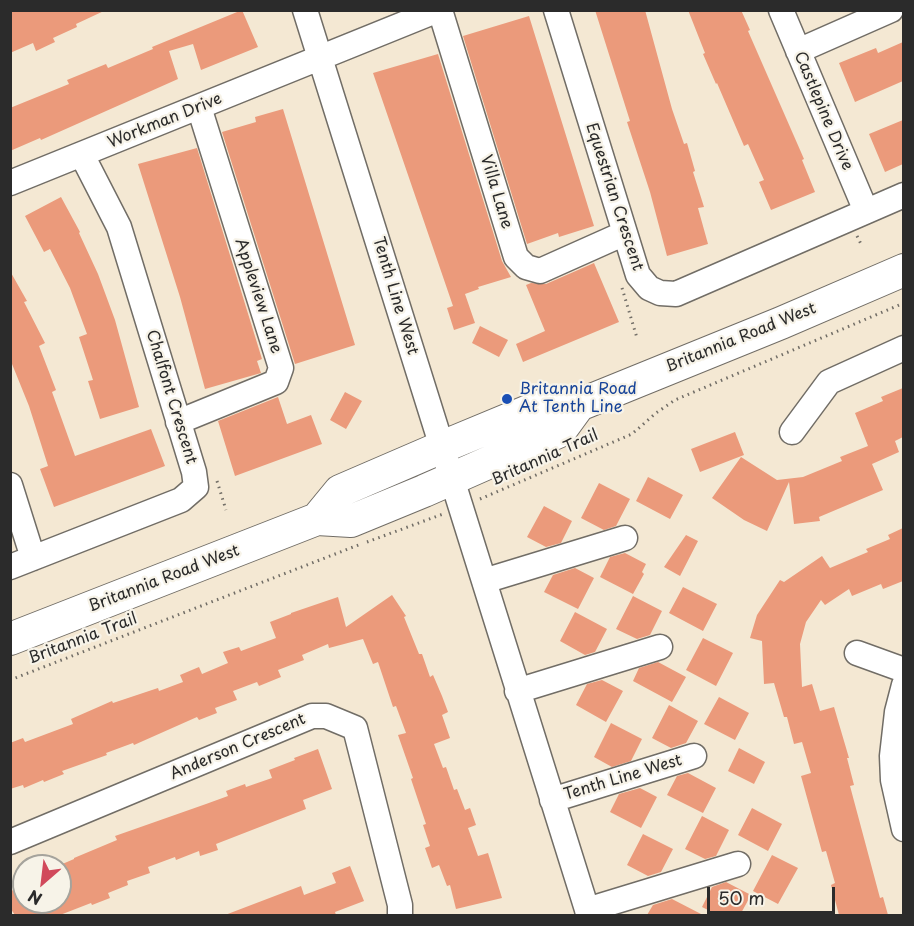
<!DOCTYPE html>
<style>
body{margin:0}
#map{position:relative;width:914px;height:926px;overflow:hidden;background:#f4e8d3;font-family:"Playpen Sans",sans-serif}
canvas{display:block}
.frame{position:absolute;inset:0;border:12px solid #2b2b2b;pointer-events:none}
.north{position:absolute;left:12px;top:854px;width:60px;height:60px;box-sizing:border-box;background:#f7f3e8;border:2px solid #a5a39c;border-radius:50%;rotate:208deg;font-size:16px;font-weight:700;line-height:24px;text-align:center;color:#2b2b2b}
.north::after{content:'';display:block;margin:auto;width:21px;height:27px;background:#d1495b;clip-path:polygon(50% 0,100% 100%,50% 72%,0 100%)}
.scale{position:absolute;left:707px;top:887px;width:128px;height:27px;box-sizing:border-box;border:3px solid #2b2b2b;border-top:0;padding-left:8px;font-size:18px;line-height:21px;white-space:nowrap;color:#2b2b2b;-webkit-text-stroke:4px #f7f3e8;paint-order:stroke}
</style>
<div id="map">
<canvas width="914" height="926"></canvas>
<div class="frame"></div>
<div class="north">N</div>
<div class="scale">50 m</div>
</div>
<script>
const context = document.querySelector('canvas').getContext('2d');
context.lineJoin = 'round';
function fill(path, color) { context.fillStyle = color; context.fill(path, 'evenodd'); }
const poly = rows => new Path2D(rows.map(r => 'M' + r).join(''));
function trace(path, color, width, dash) { context.strokeStyle = color; context.lineWidth = width; context.lineCap = dash ? 'butt' : 'round'; context.setLineDash(dash || []); context.stroke(path); }
function drawText(font, color, halo, rows, align = 'center') {
  context.font = font + ' "Playpen Sans",sans-serif'; context.lineWidth = 4.5; context.setLineDash([]); context.textBaseline = 'middle'; context.strokeStyle = halo; context.fillStyle = color; for (const [text, x, y, turn = 0] of rows) {
    context.save(); context.translate(x, y); context.rotate((+turn || 0) * Math.PI / 180); context.textAlign = isNaN(turn) ? turn : align; if (halo) context.strokeText(text, 0, 0); context.fillText(text, 0, 0); context.restore();
  }
}
const building = poly([
 [10,10,106,10,76,24,77,27,53,38,55,42,36,51,33,43,10,53],
 [242,10,258,47,201,70,193,44,169,51,178,79,41,140,40,138,10,151,10,108,69,84,67,80,106,64,108,68,153,49,152,47],
 [595,10,645,10,672,109,684,144,687,143,695,171,693,172,704,207,698,208,708,244,667,256,650,192,627,122,630,121],
 [688,10,741,10,750,30,748,31,804,159,802,160,815,192,771,210,759,182,764,180,748,144,744,146,717,83,716,84,703,54,705,53],
 [529,16,594,226,559,237,558,233,527,244,463,36],
 [903,42,903,81,855,102,839,63,876,48,878,53],
 [438,54,502,261,511,277,478,287,479,289,465,294,475,323,454,330,447,308,453,306,373,73],
 [283,109,355,345,295,364,222,132,256,122,255,117],
 [903,120,903,164,885,172,869,134],
 [197,148,262,359,257,361,261,373,205,389,180,297,138,164],
 [61,197,80,232,79,233,98,274,115,320,139,407,100,419,88,381,93,380,79,337,87,334,70,288,50,249,44,252,25,216],
 [594,263,619,322,523,362,516,344,545,331,526,285,531,283,546,284],
 [10,271,27,301,24,302,45,343,39,346,56,390,52,392,75,456,151,429,165,466,54,507,40,469,48,466,29,406,10,359],
 [480,326,508,340,499,357,472,343],
 [903,388,903,437,895,441,899,452,872,464,883,490,819,517,820,521,794,524,789,482,767,531,744,520,712,498,741,457,777,480,803,477,842,461,840,457,868,446,855,413,883,401,881,397],
 [345,392,362,401,346,429,330,420],
 [278,397,287,424,311,415,322,444,235,476,218,421],
 [735,432,744,455,700,472,691,449],
 [648,477,683,495,670,519,636,501],
 [599,483,630,499,616,526,604,530,581,518],
 [544,506,572,521,561,543,546,547,527,537],
 [903,528,903,581,883,589,881,584,852,596,849,589,825,605,821,600,806,622,800,644,802,687,812,684,820,711,834,707,849,758,847,758,854,785,850,786,880,898,883,897,888,915,839,915,831,885,835,883,826,851,822,852,801,776,811,773,802,742,794,744,787,717,784,717,774,683,764,684,762,641,750,638,757,615,780,580,784,582,822,556,830,568,868,552,866,549,890,539,888,535],
 [686,535,698,541,680,576,664,567],
 [625,553,646,564,642,572,644,574,633,594,600,577,610,557],
 [575,568,594,578,578,609,544,592,553,575],
 [683,587,717,604,703,631,669,613],
 [392,595,406,616,404,617,419,654,422,654,430,677,433,675,442,696,448,712,442,715,450,738,434,744,443,768,446,767,454,790,457,789,465,810,470,808,476,825,468,828,478,856,488,853,502,898,456,909,450,885,447,886,439,865,432,868,425,848,430,846,423,825,426,824,411,779,413,778,398,735,406,733,396,706,393,707,378,662,373,664,363,639,329,648,328,644,302,655,304,660,278,670,281,677,259,686,257,682,233,691,237,700,215,708,217,713,199,720,197,717,134,745,133,743,106,753,107,755,62,771,64,774,44,782,43,780,24,788,23,785,10,789,10,743,23,738,25,742,73,724,71,719,112,701,113,703,158,688,159,691,183,682,180,675,199,667,202,674,228,663,223,652,239,647,241,651,276,638,270,622,291,614,291,613,338,597,346,627],
 [633,596,662,611,650,635,637,639,616,629],
 [575,612,607,629,595,652,585,655,560,641],
 [703,638,733,653,716,686,686,670],
 [658,662,686,677,672,702,633,681,639,668],
 [602,680,623,691,606,722,576,705,587,684],
 [719,697,749,713,735,740,704,724],
 [669,705,698,721,686,743,671,748,652,738],
 [611,723,642,739,631,761,612,767,594,757],
 [739,748,765,762,754,784,728,771],
 [318,749,332,789,303,800,306,809,216,844,218,850,200,856,199,851,176,860,175,857,148,867,150,873,127,881,128,885,108,893,110,898,92,905,91,903,60,915,15,915,10,908,10,892,24,883,24,902,60,902,60,865,74,859,74,858,117,840,115,836,206,804,228,796,226,791,245,784,246,787,272,778,269,770,295,760,294,758],
 [688,773,716,788,703,813,667,795,677,776],
 [640,788,657,797,641,828,610,812,619,794],
 [752,808,782,824,768,851,738,835],
 [702,816,729,830,716,856,705,859,685,849],
 [643,834,673,849,661,872,648,876,627,865],
 [772,855,798,868,778,904,753,891],
 [350,866,364,901,335,912,336,915,225,915,301,886,304,895,336,883,332,873],
 [726,882,751,895,740,915,718,915,702,907,712,887],
 [672,899,703,915,647,915,653,905]
]);
const path = poly([
 [857,236,862,246],
 [622,288,637,338],
 [217,481,226,510],
 [480,499,632,434,656,413,675,400,904,303],
 [367,542,443,514],
 [10,680,361,544]
]);
const minor = poly([
 [305,10,589,916],
 [440,10,516,257,526,267,540,271,625,233],
 [556,10,638,275,649,288,660,293,676,294,904,195],
 [781,10,866,211],
 [798,51,891,10],
 [10,183,438,10],
 [178,422,276,382,281,368,199,107],
 [792,432,829,382,904,348],
 [10,485,33,558],
 [10,567,181,500,196,487,194,472,119,227,82,155],
 [484,581,625,538],
 [857,653,904,670],
 [904,685,897,712,892,756,893,780,904,829],
 [517,691,660,647],
 [552,800,694,756],
 [10,842,312,716,326,716,355,728,400,905,400,916],
 [587,910,738,864]
]);
const major = poly([
 [317,519,340,491,442,447,548,403,579,405,781,323,904,270],
 [10,639,317,519,351,521,424,491,560,431,579,405]
]);
const markers = [
 [507,399,6,"#1a4fb4"]
];
const streetNames = [
 ["Castlepine Drive",823,111,67],
 ["Workman Drive",165,121,-22],
 ["Villa Lane",496,192,73],
 ["Equestrian Crescent",614,197,72],
 ["Appleview Lane",258,296,72],
 ["Tenth Line West",395,296,73],
 ["Britannia Road West",741,338,-22],
 ["Chalfont Crescent",171,397,73],
 ["Britannia Trail",545,458,-24],
 ["Britannia Road West",164,579,-21],
 ["Britannia Trail",83,639,-21],
 ["Anderson Crescent",238,747,-23],
 ["Tenth Line West",623,778,-17]
];
const transitNames = [
 ["Britannia Road",519,390],
 ["At Tenth Line",519,408]
];
fill(building, '#eb9a7b');
trace(minor, '#716d66', 27);
trace(major, '#716d66', 34);
trace(path, '#716d66', 3, [1.5, 4.5]);
trace(minor, '#fff', 24);
trace(major, '#fff', 32);
for (const [x, y, r, color] of markers) { const dot = new Path2D(); dot.arc(x, y, r, 0, 2 * Math.PI); context.fillStyle = color; context.fill(dot); trace(dot, '#f7f3e8', 2); }
drawText('16px', '#2b2b2b', '#f7f3e8', streetNames);
drawText('16px', '#164399', '#f7f3e8', transitNames, 'left');
</script>
